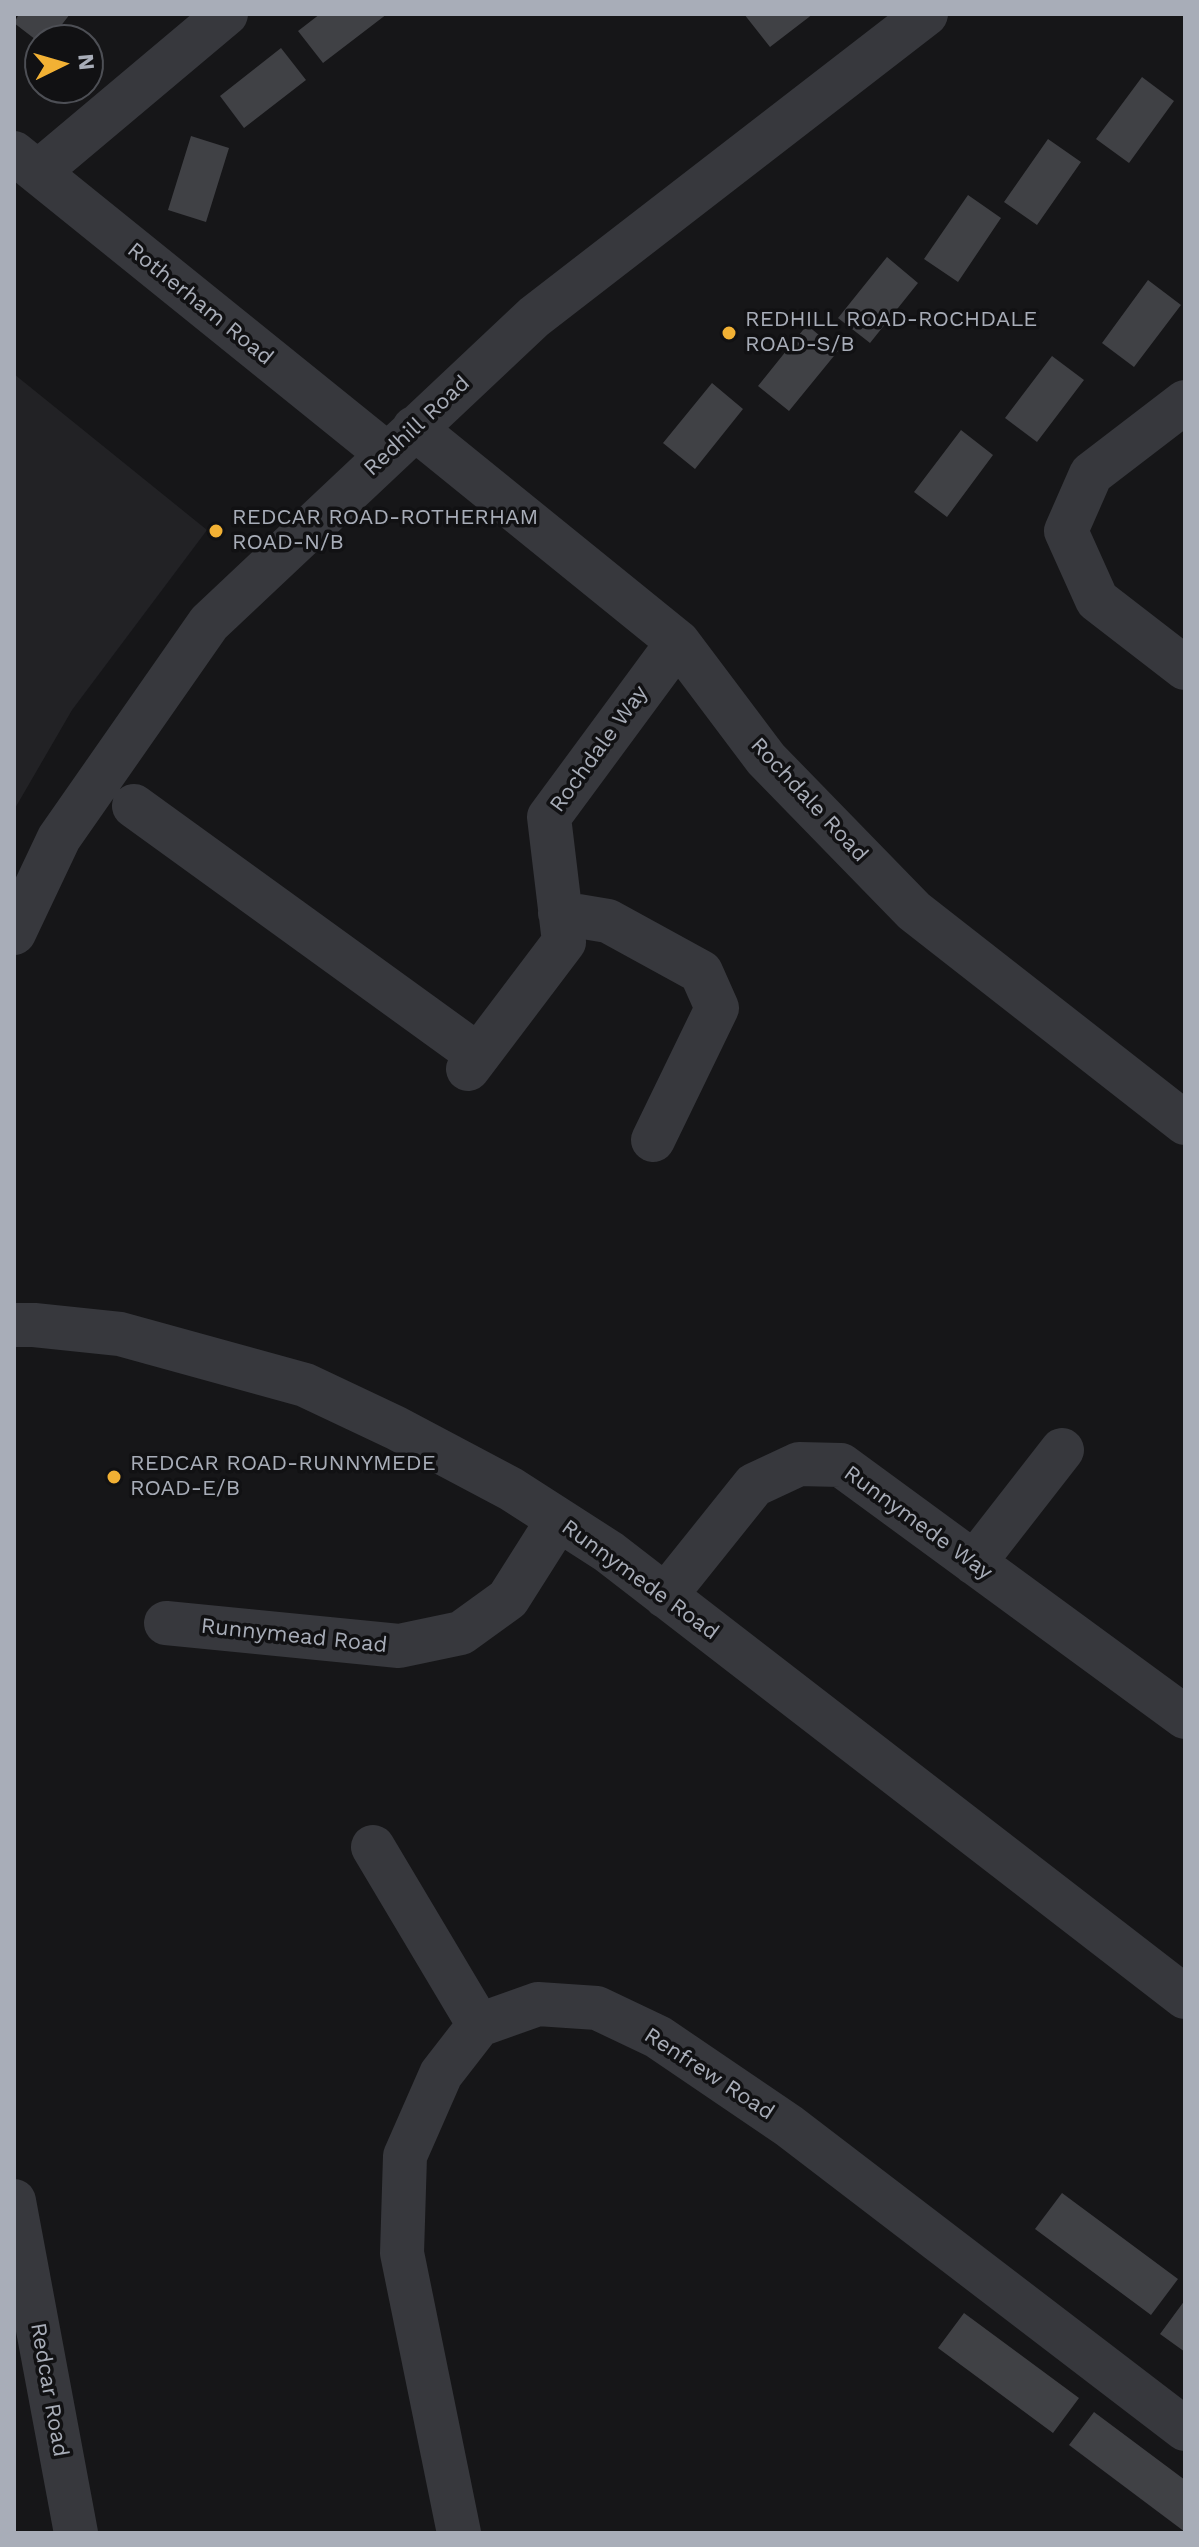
<!DOCTYPE html>
<style>
body{margin:0}
#map{position:relative;width:1199px;height:2547px;overflow:hidden;background:#161618;font-family:"Work Sans",sans-serif}
canvas{display:block}
.frame{position:absolute;inset:0;border:16px solid #a8adb8;pointer-events:none}
.north{position:absolute;left:24px;top:24px;width:80px;height:80px;box-sizing:border-box;background:#111113;border:2px solid #4d4f55;border-radius:50%;rotate:85deg;font-size:22px;font-weight:700;line-height:32px;text-align:center;color:#a8adb8}
.north::after{content:'';display:block;margin:auto;width:28px;height:36px;background:#f2b134;clip-path:polygon(50% 0,100% 100%,50% 72%,0 100%)}
</style>
<div id="map">
<canvas width="1199" height="2547"></canvas>
<div class="frame"></div>
<div class="north">N</div>
</div>
<script>
const context = document.querySelector('canvas').getContext('2d');
context.lineJoin = 'round';
function fill(path, color) { context.fillStyle = color; context.fill(path, 'evenodd'); }
const poly = rows => new Path2D(rows.map(r => 'M' + r).join(''));
function trace(path, color, width, dash) { context.strokeStyle = color; context.lineWidth = width; context.lineCap = dash ? 'butt' : 'round'; context.setLineDash(dash || []); context.stroke(path); }
function drawText(font, color, halo, rows, align = 'center') {
  context.font = font + ' "Work Sans",sans-serif'; context.lineWidth = 7; context.setLineDash([]); context.textBaseline = 'middle'; context.strokeStyle = halo; context.fillStyle = color; for (const [text, x, y, turn = 0] of rows) {
    context.save(); context.translate(x, y); context.rotate((+turn || 0) * Math.PI / 180); context.textAlign = isNaN(turn) ? turn : align; if (halo) context.strokeText(text, 0, 0); context.fillText(text, 0, 0); context.restore();
  }
}
const built = poly([
 [14,374,207,530,72,710,14,810]
]);
const building = poly([
 [19,14,70,14,50,40,40,40,40,43,14,23],
 [320,14,387,14,323,63,298,31],
 [744,14,813,14,770,47],
 [281,48,306,80,244,128,220,96],
 [1142,77,1174,101,1129,163,1096,139],
 [191,136,229,148,206,222,168,210],
 [1048,139,1081,162,1037,225,1004,202],
 [968,195,1001,218,958,282,924,259],
 [887,257,918,283,870,343,838,318],
 [1148,280,1181,305,1134,367,1102,343],
 [807,325,838,351,789,411,758,386],
 [1052,356,1084,380,1037,442,1005,418],
 [712,383,743,409,695,469,663,443],
 [961,430,993,455,947,517,914,492],
 [1062,2193,1178,2279,1151,2315,1035,2229],
 [1185,2300,1185,2352,1160,2334],
 [964,2313,1079,2398,1053,2433,938,2348],
 [1094,2412,1185,2480,1185,2532,1069,2445]
]);
const minor = poly([
 [14,153,387,454],
 [38,172,226,14],
 [1185,402,1091,474,1066,531,1097,600,1185,668],
 [414,428,678,642,766,759,914,911,1185,1123],
 [134,806,478,1055],
 [560,913,608,921,701,972,717,1008,653,1140],
 [14,933,59,838,209,623,534,317,926,14],
 [468,1069,564,942,549,817,678,642],
 [14,1325,34,1325,120,1334,305,1385,396,1428,511,1489,609,1552,1185,1997],
 [974,1563,1062,1450],
 [665,1596,754,1485,799,1464,841,1465,1185,1717],
 [166,1623,399,1646,461,1633,508,1599,558,1520],
 [373,1847,479,2025],
 [14,2201,76,2533],
 [459,2533,402,2253,405,2156,441,2074,479,2025,538,2004,597,2008,658,2037,789,2126,1185,2429]
]);
const markers = [
 [729,333,8,"#f2b134"],
 [216,531,8,"#f2b134"],
 [114,1477,8,"#f2b134"]
];
const streetNames = [
 ["Rotherham Road",200,304,39],
 ["Redhill Road",417,426,-43],
 ["Rochdale Way",599,749,-54],
 ["Rochdale Road",809,800,47],
 ["Runnymede Way",918,1523,36],
 ["Runnymede Road",640,1580,36],
 ["Runnymead Road",294,1636,6],
 ["Renfrew Road",709,2074,33],
 ["Redcar Road",49,2390,80]
];
const poiNames = [
 ["REDHILL ROAD-ROCHDALE",745,320],
 ["ROAD-S/B",745,345],
 ["REDCAR ROAD-ROTHERHAM",232,518],
 ["ROAD-N/B",232,543],
 ["REDCAR ROAD-RUNNYMEDE",130,1464],
 ["ROAD-E/B",130,1489]
];
fill(built, '#222225');
fill(building, '#404145');
trace(minor, '#37383d', 44);
for (const [x, y, r, color] of markers) { const dot = new Path2D(); dot.arc(x, y, r, 0, 2 * Math.PI); context.fillStyle = color; context.fill(dot); trace(dot, '#111113', 3); }
drawText('22px', '#a8adb8', '#111113', streetNames);
drawText('22px', '#a8adb8', '#111113', poiNames, 'left');
</script>
